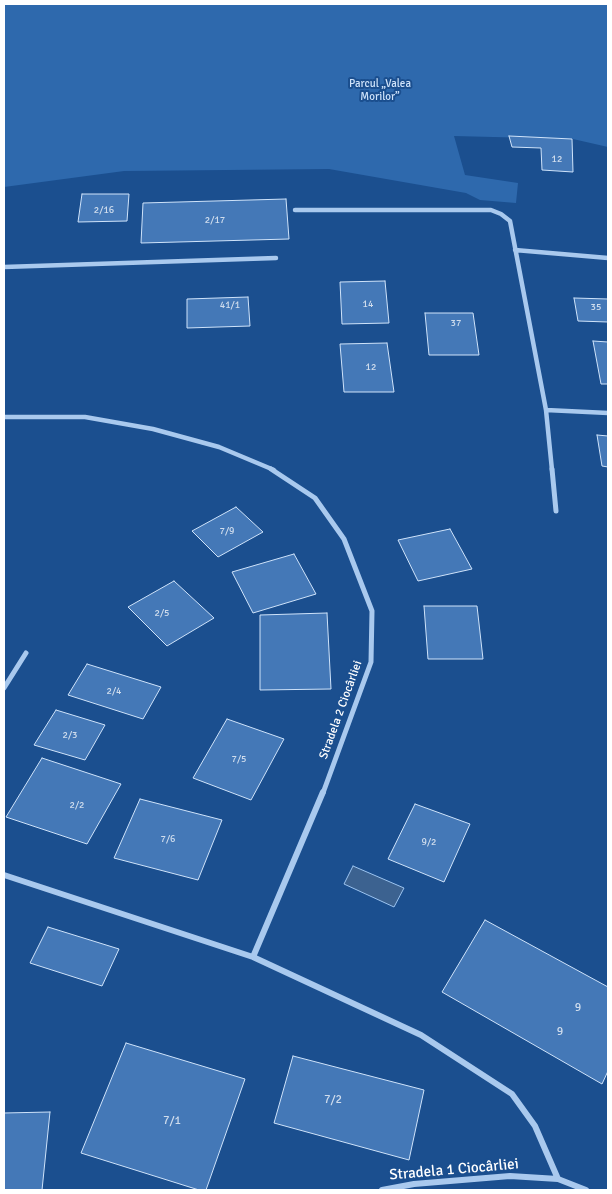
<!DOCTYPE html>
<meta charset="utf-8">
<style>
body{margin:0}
#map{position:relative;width:612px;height:1194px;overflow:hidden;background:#1b4f8f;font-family:Signika,sans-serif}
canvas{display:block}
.frame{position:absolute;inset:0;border:5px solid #fff;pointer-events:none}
</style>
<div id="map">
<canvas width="612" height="1194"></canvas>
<div class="frame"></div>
</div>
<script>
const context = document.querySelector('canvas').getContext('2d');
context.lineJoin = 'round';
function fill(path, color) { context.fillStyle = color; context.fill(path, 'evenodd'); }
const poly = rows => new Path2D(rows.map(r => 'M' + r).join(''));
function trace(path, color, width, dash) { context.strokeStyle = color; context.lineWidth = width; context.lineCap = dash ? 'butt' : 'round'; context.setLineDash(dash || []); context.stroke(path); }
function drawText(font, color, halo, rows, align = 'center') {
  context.font = font + ' Signika,sans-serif'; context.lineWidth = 4; context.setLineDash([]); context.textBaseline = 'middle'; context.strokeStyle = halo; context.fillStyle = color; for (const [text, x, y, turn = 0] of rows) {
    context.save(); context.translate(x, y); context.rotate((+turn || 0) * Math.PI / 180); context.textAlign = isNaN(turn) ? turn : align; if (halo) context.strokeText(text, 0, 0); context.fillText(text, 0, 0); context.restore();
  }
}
const green = poly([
 [4,4,608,4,608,147,573,139,454,136,465,175,518,183,516,203,480,200,466,193,329,169,124,171,4,187]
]);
const water = poly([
 [353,866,404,888,394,907,344,884,353,866]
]);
const building = poly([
 [509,136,572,139,573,172,542,170,541,148,512,147,509,136],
 [82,194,129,194,127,221,78,222,82,194],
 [286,199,289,239,141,243,143,203,286,199],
 [385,281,389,323,342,324,340,282,385,281],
 [248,297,250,326,187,328,187,299,248,297],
 [574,298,608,299,608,322,578,321,574,298],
 [425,313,473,313,479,355,429,355,425,313],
 [593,341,608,342,608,384,601,384,593,341],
 [387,343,394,392,344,392,340,344,387,343],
 [597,435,608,436,608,467,602,466,597,435],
 [236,507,263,532,218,557,192,531,236,507],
 [450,529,472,569,418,581,398,540,450,529],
 [294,554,316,594,253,613,232,572,294,554],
 [174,581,214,618,167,646,128,607,174,581],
 [424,606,477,606,483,659,428,659,424,606],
 [327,613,331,689,260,690,260,615,327,613],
 [87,664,161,687,143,719,68,695,87,664],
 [56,710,105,725,85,760,34,745,56,710],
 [227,719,284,739,251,800,193,778,227,719],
 [42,758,121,784,87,844,6,817,42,758],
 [140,799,222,820,198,880,114,858,140,799],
 [415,804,470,824,444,882,388,859,415,804],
 [485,920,608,987,608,1071,602,1084,442,992,485,920],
 [48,927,119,949,102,986,30,963,48,927],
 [126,1043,245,1079,206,1190,199,1190,81,1153,126,1043],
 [293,1056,424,1090,409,1160,274,1123,293,1056],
 [50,1112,42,1190,4,1190,4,1113,50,1112]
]);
const minorFar3 = poly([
 [295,210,491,210]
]);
const minorFar2 = poly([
 [295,210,491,210,501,214,510,221,546,410,552,470],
 [515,250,608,258],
 [4,267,276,258],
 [546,410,608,413],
 [4,417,85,417,153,429,219,447,274,470]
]);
const minorFar1 = poly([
 [271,469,315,498,344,539,372,611,371,662,323,793],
 [552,469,556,511],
 [4,688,26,653]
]);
const minor = poly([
 [4,875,253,957,421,1035,512,1094,535,1126,558,1179],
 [253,957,323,792],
 [382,1190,414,1184,510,1176,558,1179,586,1190]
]);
const numberNames = [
 ["12",557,159],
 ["2/16",104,210],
 ["2/17",215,220],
 ["14",368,304],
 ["41/1",230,305],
 ["35",596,307],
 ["37",456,323],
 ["12",371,367],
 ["7/9",227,531],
 ["2/5",162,613],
 ["2/4",114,691],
 ["2/3",70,735],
 ["7/5",239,759],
 ["2/2",77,805],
 ["7/6",168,839],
 ["9/2",429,842]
];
const farParknames = [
 ["Parcul „Valea",380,84],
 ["Morilor”",380,97]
];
const streetNames = [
 ["Stradela 2 Ciocârliei",341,710,-70]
];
const nearNumbernames = [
 ["9",578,1008],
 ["9",560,1032],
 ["7/2",333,1100],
 ["7/1",172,1121]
];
const nearStreetnames = [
 ["Stradela 1 Ciocârliei",454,1170,-5]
];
fill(green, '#2e69ad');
fill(water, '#3c6290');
trace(water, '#9cc4f0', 1);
fill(building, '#4478b7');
trace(building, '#cfe3fa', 1);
trace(minorFar3, '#a9c9ee', 3);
trace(minorFar2, '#a9c9ee', 4.5);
trace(minorFar1, '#a9c9ee', 5);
trace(minor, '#a9c9ee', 6);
drawText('10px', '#d0dded', null, numberNames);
drawText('11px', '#cfe3fa', '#1b4f8f', farParknames);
drawText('12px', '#fff', '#1b4f8f', streetNames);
drawText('12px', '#d0dded', null, nearNumbernames);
drawText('15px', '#fff', '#1b4f8f', nearStreetnames);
</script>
